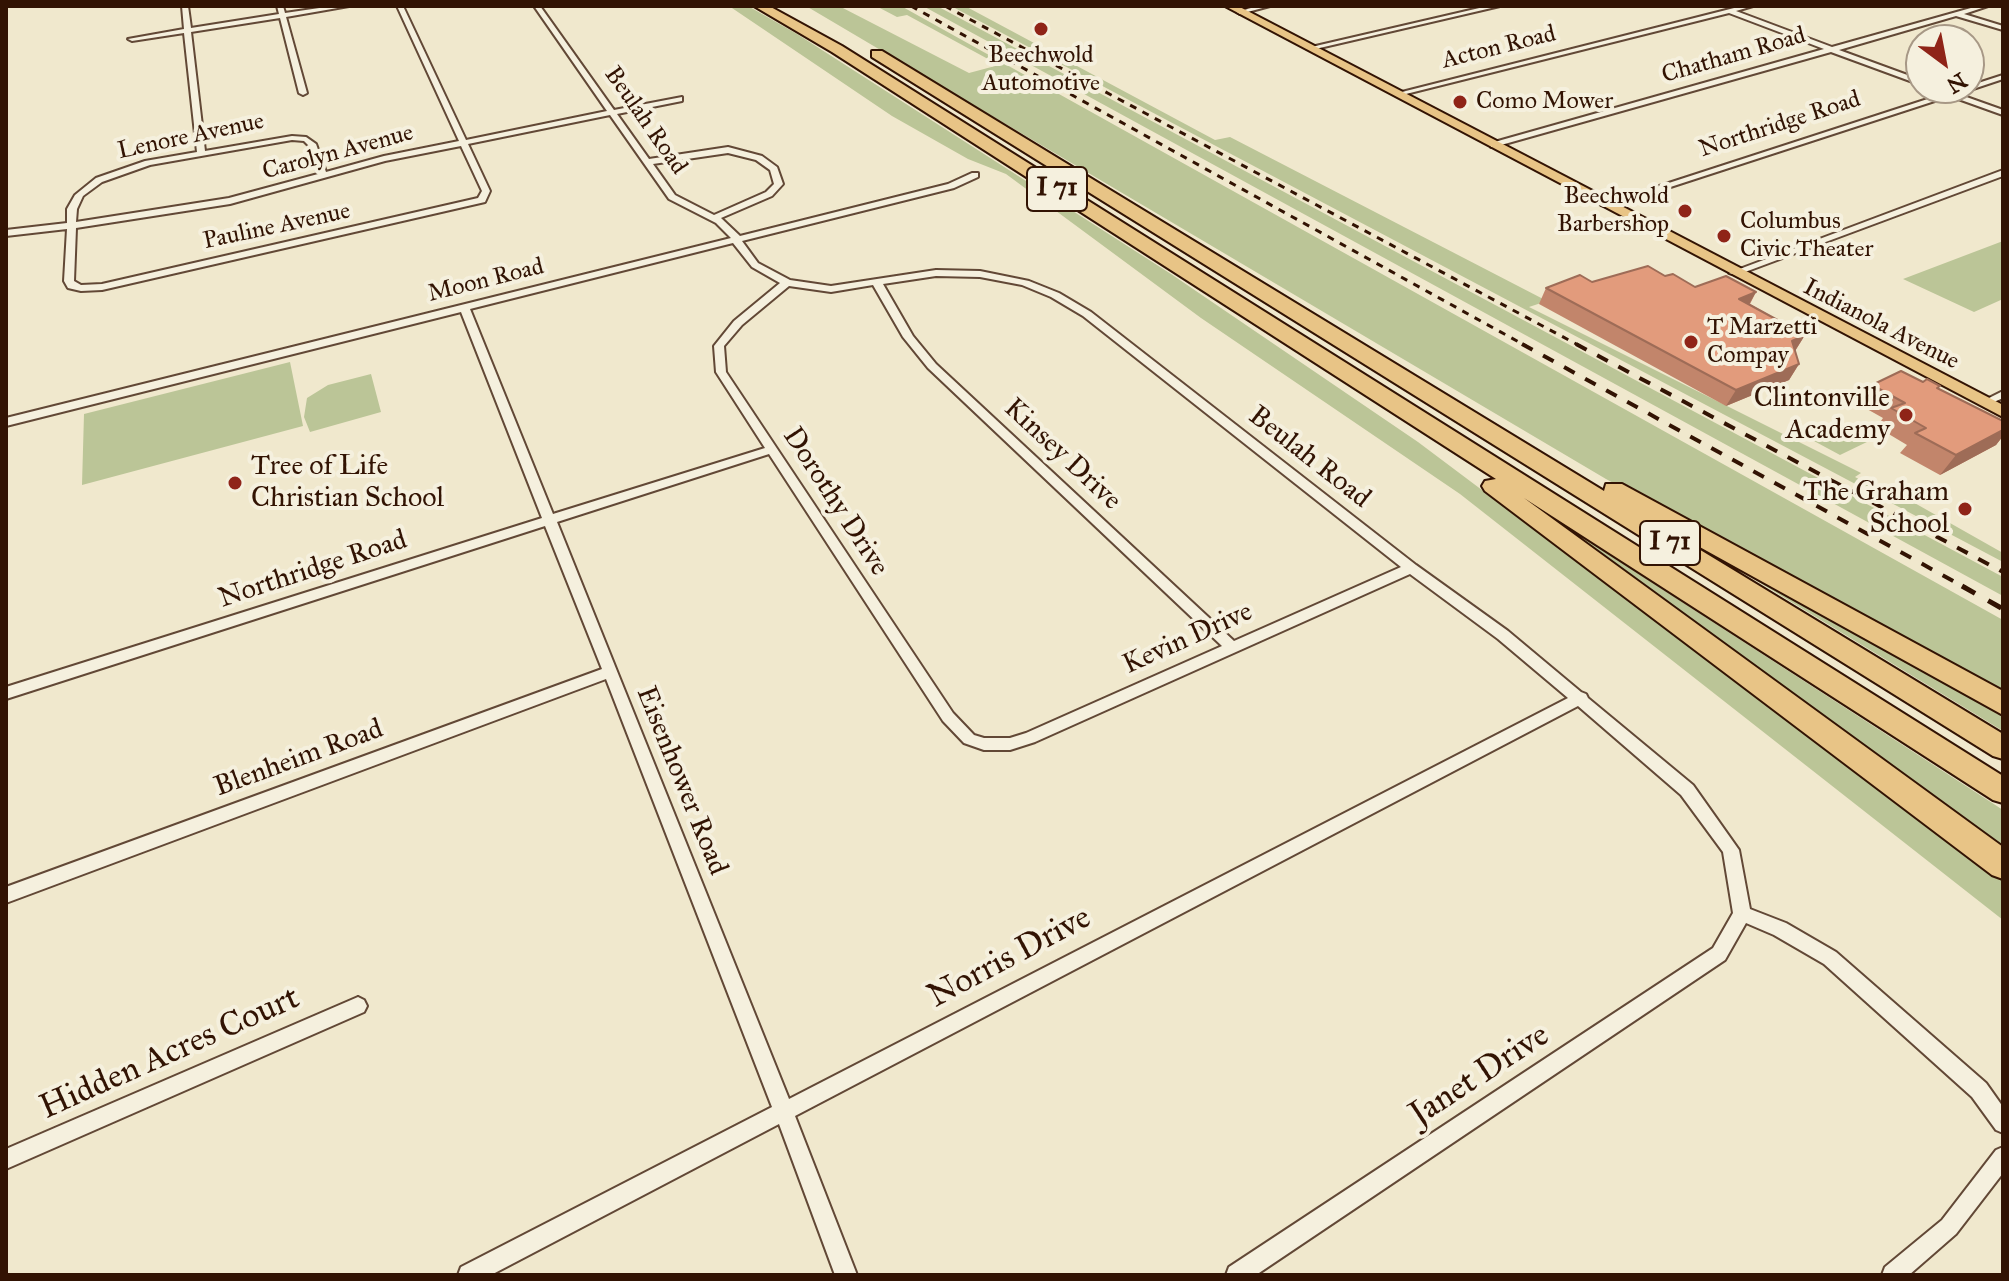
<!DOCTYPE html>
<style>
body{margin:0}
#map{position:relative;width:2009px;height:1281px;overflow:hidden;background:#f0e8cd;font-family:"IM FELL Great Primer",serif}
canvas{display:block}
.frame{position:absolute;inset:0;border:8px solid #321303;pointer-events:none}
.north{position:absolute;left:1905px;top:24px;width:80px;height:80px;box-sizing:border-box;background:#f5f0de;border:2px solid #a79886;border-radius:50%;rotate:148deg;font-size:22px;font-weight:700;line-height:32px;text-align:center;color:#321303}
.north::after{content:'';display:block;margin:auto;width:28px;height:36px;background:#8f2418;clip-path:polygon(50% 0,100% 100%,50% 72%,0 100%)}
</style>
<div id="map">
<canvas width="2009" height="1281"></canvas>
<div class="frame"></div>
<div class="north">N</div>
</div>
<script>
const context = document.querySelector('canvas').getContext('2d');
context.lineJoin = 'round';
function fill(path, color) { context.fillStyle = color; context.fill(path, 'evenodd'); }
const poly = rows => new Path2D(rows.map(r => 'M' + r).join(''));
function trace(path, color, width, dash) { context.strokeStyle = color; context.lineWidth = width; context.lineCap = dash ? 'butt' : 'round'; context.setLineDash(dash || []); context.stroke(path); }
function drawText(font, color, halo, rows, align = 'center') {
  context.font = font + ' "IM FELL Great Primer",serif'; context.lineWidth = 8; context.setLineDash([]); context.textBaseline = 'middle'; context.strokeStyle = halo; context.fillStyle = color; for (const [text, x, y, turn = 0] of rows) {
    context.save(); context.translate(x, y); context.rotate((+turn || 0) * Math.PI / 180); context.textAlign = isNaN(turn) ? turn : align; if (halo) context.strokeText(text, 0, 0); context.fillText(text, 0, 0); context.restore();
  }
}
const green = poly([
 [729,6,748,6,797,34,1171,274,1418,442,2003,881,2003,920,1460,494,1201,318,1006,174,968,159,892,116],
 [806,6,839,6,969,73,999,65,907,15,897,17,876,6,901,6,2003,620,2003,694,1606,479],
 [923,6,937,6,2003,577,2003,596],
 [951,6,965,6,1215,140,1230,137,1547,301,1529,307,1861,473,1855,477,1898,500,1904,497,2003,553,2003,562],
 [2003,241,2003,299,1974,312,1903,279],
 [290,362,303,426,82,485,84,414],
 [371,374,381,412,310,432,304,417,307,398,328,385],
 [1844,428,1869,441,1840,455,1814,441],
 [1540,510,2003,810,2003,853],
 [1728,559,2003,711,2003,731,1724,561]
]);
const minor = poly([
 [182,6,188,6,191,28,279,14,277,6,283,6,285,13,333,6,349,6,286,17,307,93,303,95,299,93,280,18,191,32,205,151,292,136,306,137,316,144,326,172,384,156,459,141,397,6,403,6,466,140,607,111,534,6,540,6,614,110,682,97,682,101,617,114,649,159,728,147,762,156,777,167,783,184,772,196,721,218,740,236,948,184,972,173,978,173,978,177,954,188,742,241,758,263,790,280,831,286,936,270,980,271,1029,281,1059,293,1091,312,1416,565,1508,631,1581,692,1586,694,1588,698,1693,785,1739,850,1750,909,1786,923,1836,952,1986,1083,2003,1107,2003,1133,1996,1130,1972,1097,1824,964,1774,935,1746,923,1725,960,1256,1275,1226,1275,1229,1267,1713,948,1733,913,1723,852,1681,795,1578,706,795,1116,857,1275,835,1275,779,1124,491,1275,458,1275,461,1267,772,1107,606,679,6,903,6,887,602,669,545,526,6,699,6,687,542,518,461,312,6,426,6,418,731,238,716,223,669,199,610,115,468,144,490,191,485,202,102,290,81,291,68,288,64,281,67,229,6,236,6,230,67,223,67,209,75,195,96,178,145,161,197,152,184,33,132,41,128,39,184,29,182,6],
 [292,140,304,141,308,145,318,174,229,198,76,222,77,209,83,196,102,182,150,165,292,140],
 [461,146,482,191,478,198,102,284,81,285,74,281,76,228,230,204,385,161,461,146],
 [728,153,756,160,770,170,774,184,766,192,714,215,675,195,653,164,728,153],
 [733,243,752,267,780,283,734,321,714,346,716,372,765,448,553,514,470,309,733,243],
 [936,276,980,277,1022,285,1051,297,1083,316,1401,567,1234,641,936,364,913,336,883,284,936,276],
 [873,285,903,337,928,368,1222,646,1026,733,1010,738,984,738,974,735,953,713,726,372,724,346,742,325,789,286,831,292,873,285],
 [769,454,943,721,964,743,984,750,1010,750,1035,742,1410,574,1498,639,1568,698,789,1099,557,522,769,454],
 [1258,6,1270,6,1240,14,1237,12,1258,6],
 [1488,6,1500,6,1311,50,1307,48,1488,6],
 [1742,6,1753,6,1736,11,1832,47,1978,6,1988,6,1964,14,2003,26,2003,30,1956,16,1839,50,1921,80,1921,85,1831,52,1494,147,1491,147,1491,143,1824,49,1729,13,1398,96,1394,94,1742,6],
 [2003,75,2003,79,1958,94,2003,110,2003,115,1950,96,1609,207,1601,205,1943,94,1931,88,1951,91,1969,88,1969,86,2003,75],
 [2003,170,2003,176,1737,275,1729,273,2003,170],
 [2003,391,2003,398,1985,406,1979,403,2003,391],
 [358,997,364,1000,367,1006,364,1012,6,1169,6,1149,358,997],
 [2003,1147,2003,1173,1956,1234,1909,1275,1882,1275,1885,1267,1942,1220,1996,1150,2003,1147]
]);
const primary = poly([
 [1225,6,1238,6,2003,405,2003,417,1225,6]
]);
const motorway = poly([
 [754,6,769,6,842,46,2003,776,2003,803,1993,800,1524,498,2003,847,2003,879,1992,875,1485,491,1482,486,1485,481,1496,479,832,52,754,6],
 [872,51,882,51,1604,491,1606,484,1622,484,2003,691,2003,715,1651,520,2003,734,2003,759,1993,756,872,57,872,51]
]);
const railFar2 = poly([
 [911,6,1526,346],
 [945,6,1580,346]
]);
const railFar1 = poly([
 [1522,344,1966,588],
 [1576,344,2003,572]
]);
const rail = poly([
 [1962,586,2003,609]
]);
const wall = poly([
 [1665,276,1695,287,1756,292,1750,304,1805,335,1795,351,1799,364,1789,380,1726,406,1539,304,1546,288,1592,282],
 [1923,382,2003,421,2003,436,1996,445,1940,475,1900,453,1907,445,1877,427,1883,418,1858,404,1872,385]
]);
const shadedWall = poly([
 [1756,292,1747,308,1739,299],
 [1805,335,1795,351,1792,341],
 [1799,364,1789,380,1726,406,1736,390],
 [2003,430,2003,436,1996,445,1940,475,1956,455]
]);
const building = poly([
 [1648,266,1665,276,1673,274,1695,287,1726,276,1756,292,1739,299,1805,335,1792,341,1799,364,1736,390,1546,288,1580,275,1592,282,1648,266],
 [1901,371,1923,382,1927,379,1940,386,1937,388,2003,421,2003,430,1956,455,1915,433,1926,428,1891,408,1905,403,1872,385,1901,371]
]);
const markers = [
 [1041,29,8,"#8f2418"],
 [1460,102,8,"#8f2418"],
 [1685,211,8,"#8f2418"],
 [1724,236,8,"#8f2418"],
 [1691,342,8,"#8f2418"],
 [1906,415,8,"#8f2418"],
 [235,483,8,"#8f2418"],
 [1965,509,8,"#8f2418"]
];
const farStreetnames = [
 ["Acton Road",1499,48,-14],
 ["Chatham Road",1734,56,-16],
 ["Beulah Road",645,121,55],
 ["Northridge Road",1780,125,-18],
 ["Lenore Avenue",191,137,-12],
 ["Carolyn Avenue",338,153,-15],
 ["Pauline Avenue",277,227,-12],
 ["Moon Road",486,281,-14],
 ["Indianola Avenue",1881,325,27]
];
const farPoinames = [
 ["Beechwold",1041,56,"center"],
 ["Automotive",1041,84,"center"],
 ["Como Mower",1476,102],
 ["Beechwold",1669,197,"right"],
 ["Barbershop",1669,225,"right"],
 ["Columbus",1740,222],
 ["Civic Theater",1740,250],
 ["T Marzetti",1707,328],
 ["Compay",1707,356]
];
const shields = [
 [1057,189,60],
 [1670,543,60]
];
const shieldNames = [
 ["I 71",1057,189],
 ["I 71",1670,543]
];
const poiNames = [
 ["Clintonville",1890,399],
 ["Academy",1890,431],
 ["Tree of Life",251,467,"left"],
 ["Christian School",251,499,"left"],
 ["The Graham",1949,493],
 ["School",1949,525]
];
const streetNames = [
 ["Kinsey Drive",1062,455,43],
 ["Beulah Road",1309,458,38],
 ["Dorothy Drive",835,502,57],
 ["Northridge Road",313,570,-18],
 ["Kevin Drive",1188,639,-24],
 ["Blenheim Road",299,759,-20],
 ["Eisenhower Road",681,781,68]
];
const nearStreetnames = [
 ["Norris Drive",1010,958,-28],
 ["Hidden Acres Court",170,1054,-24],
 ["Janet Drive",1480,1076,-33]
];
fill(green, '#bbc597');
trace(minor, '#624836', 4);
trace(primary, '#321303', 4);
trace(motorway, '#321303', 4);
fill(minor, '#f5f0de');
fill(primary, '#e8c486');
fill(motorway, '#e8c486');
trace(railFar2, '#321303', 3, [7, 7]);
trace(railFar1, '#321303', 4, [12, 12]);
trace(rail, '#321303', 5, [15, 15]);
fill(wall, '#c2856b');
fill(shadedWall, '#9e6c57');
fill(building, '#e29b7c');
trace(building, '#9e6c57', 2);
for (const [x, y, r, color] of markers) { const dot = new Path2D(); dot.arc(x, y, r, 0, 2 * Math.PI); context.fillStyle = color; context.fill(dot); trace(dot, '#f5f0de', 3); }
drawText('24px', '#321303', '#f5f0de', farStreetnames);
drawText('24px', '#321303', '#f5f0de', farPoinames, 'left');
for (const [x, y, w] of shields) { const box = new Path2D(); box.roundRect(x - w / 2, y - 22, w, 44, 6); context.fillStyle = '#f5f0de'; context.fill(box); trace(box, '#321303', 2); }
drawText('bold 26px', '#321303', null, shieldNames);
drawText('28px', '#321303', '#f5f0de', poiNames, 'right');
drawText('28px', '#321303', '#f5f0de', streetNames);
drawText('34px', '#321303', '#f5f0de', nearStreetnames);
</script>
